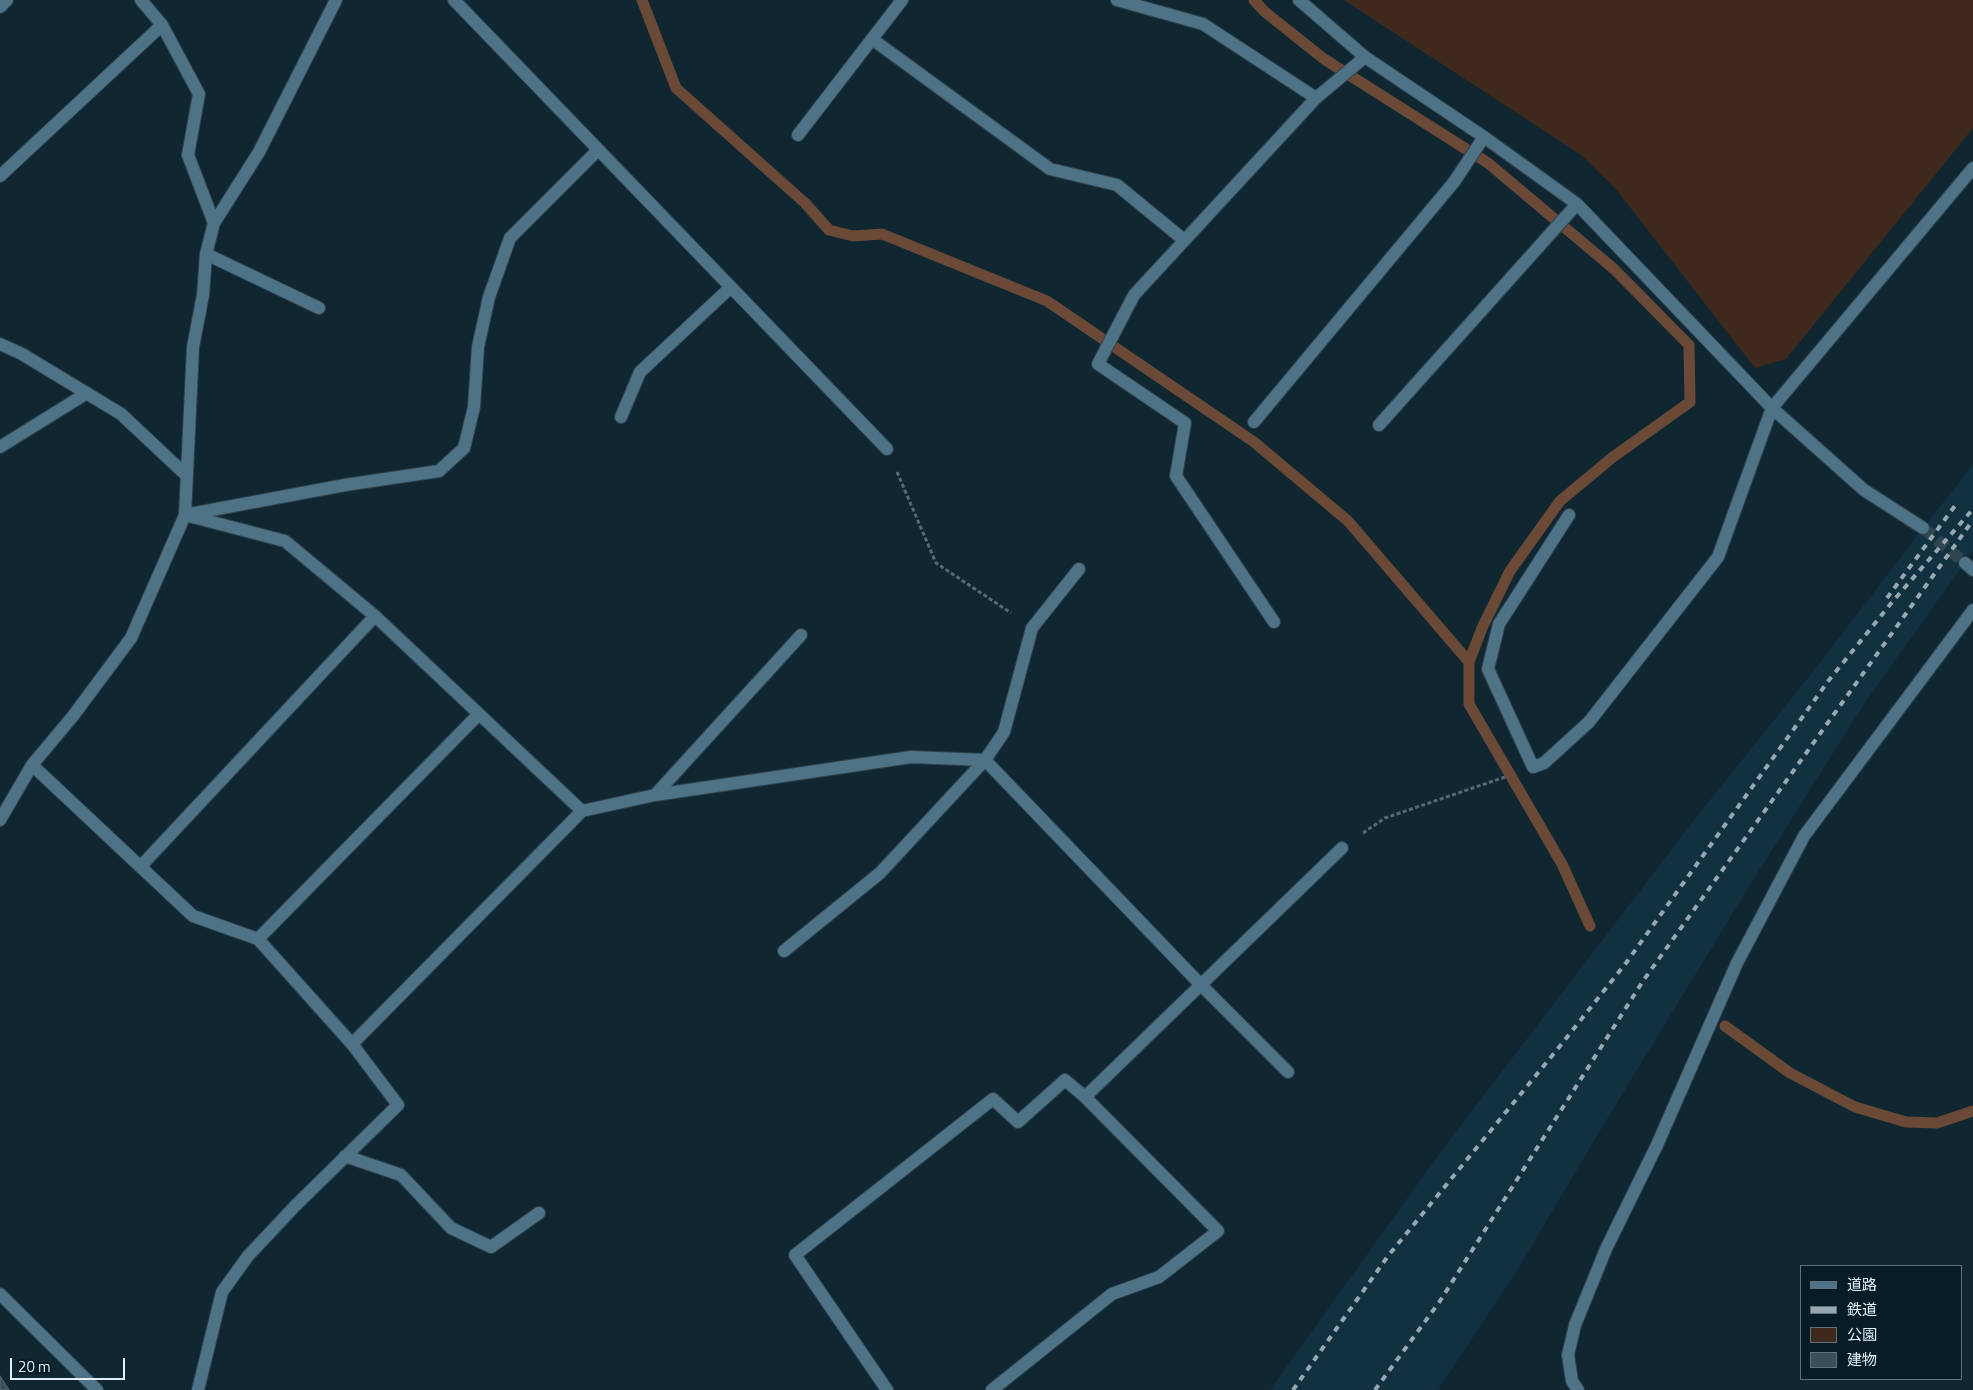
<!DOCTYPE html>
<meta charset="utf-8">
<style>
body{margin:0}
#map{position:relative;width:1973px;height:1390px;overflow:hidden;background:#102732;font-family:"Titillium Web","Noto Sans JP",sans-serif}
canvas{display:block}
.legend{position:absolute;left:1800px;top:1265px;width:162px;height:115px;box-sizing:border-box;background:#061d28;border:1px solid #5e717b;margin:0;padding:6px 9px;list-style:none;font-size:15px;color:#e3f0f8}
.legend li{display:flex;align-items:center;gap:10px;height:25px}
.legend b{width:25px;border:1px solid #5e717b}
.scale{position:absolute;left:10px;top:1358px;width:115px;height:22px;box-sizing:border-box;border:2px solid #e3f0f8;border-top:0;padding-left:6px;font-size:15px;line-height:18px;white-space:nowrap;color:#e3f0f8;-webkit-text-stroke:4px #061d28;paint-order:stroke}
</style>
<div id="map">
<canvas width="1973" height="1390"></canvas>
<ul class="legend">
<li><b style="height:6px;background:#4e7386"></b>道路</li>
<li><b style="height:6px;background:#97a8b1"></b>鉄道</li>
<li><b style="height:14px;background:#3f291d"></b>公園</li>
<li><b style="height:14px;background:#38505c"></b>建物</li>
</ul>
<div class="scale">20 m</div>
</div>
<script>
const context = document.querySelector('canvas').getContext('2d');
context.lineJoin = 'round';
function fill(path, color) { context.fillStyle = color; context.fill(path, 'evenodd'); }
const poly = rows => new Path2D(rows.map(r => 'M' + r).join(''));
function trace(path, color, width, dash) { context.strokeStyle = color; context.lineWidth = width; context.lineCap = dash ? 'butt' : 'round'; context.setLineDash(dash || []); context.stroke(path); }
const built = poly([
 [1973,465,1973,551,1866,701,1755,877,1607,1119,1518,1269,1438,1390,1270,1390,1442,1150,1694,820,1819,664,1923,528]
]);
const green = poly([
 [1344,0,1973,0,1973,128,1786,359,1755,368,1615,188,1581,155]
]);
const stream = poly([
 [642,0,676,88,805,203,829,230,853,236,882,234,1047,301,1254,442,1348,521,1469,662],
 [1254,0,1265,12,1324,59,1488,163,1614,269,1689,345,1690,402,1613,457,1560,501,1510,571,1482,628,1469,662,1469,704,1562,864,1590,926],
 [1725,1026,1790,1073,1855,1107,1906,1122,1937,1123,1973,1111]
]);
const building = poly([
 [0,1376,9,1390,0,1390,0,1376]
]);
const minorTunnel = poly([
 [1923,528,1965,563]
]);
const path = poly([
 [897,472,936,563,1011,613],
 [1363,833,1385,818,1508,776]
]);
const minor = poly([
 [141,0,162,25,199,94,188,155,214,223],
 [454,0,887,449],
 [1117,0,1203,24,1316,98],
 [1299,0,1365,57,1484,137,1577,204,1772,408,1864,490,1923,528],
 [0,7,7,0],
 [872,39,1050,169,1117,185,1184,240],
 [798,135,902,0],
 [0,176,162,25],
 [206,254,319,308],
 [0,344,22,354,121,414,186,475],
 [621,417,640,372,731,287],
 [1254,422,1454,182,1484,137],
 [1379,425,1577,204],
 [0,447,87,393],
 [190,514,345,485,439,471,464,448,474,407,478,347,489,297,510,238,598,150],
 [185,515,285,541,375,616,582,811,655,795,911,757,985,760,1201,985,1288,1072],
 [1569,515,1499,624,1488,669,1533,767,1544,763,1589,722,1718,557,1772,408,1973,168],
 [1965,563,1973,570],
 [1274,622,1176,476,1185,423,1098,364,1134,295,1316,98,1365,57],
 [32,765,193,916,258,939],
 [655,795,801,635],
 [0,820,32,765,73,716,131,638,185,515,193,347,203,295,206,254,214,223,259,152,336,0],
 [141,866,375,616],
 [784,951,880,873,985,760,1004,732,1032,628,1079,569],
 [352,1044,582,811],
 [345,1156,401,1175,451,1228,491,1247,539,1213],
 [0,1294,97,1390],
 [198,1390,222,1292,248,1256,295,1206,398,1105,352,1044,258,939,479,714],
 [887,1390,795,1255,993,1099,1018,1122,1065,1080,1085,1097],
 [992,1390,1112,1294,1159,1277,1218,1231,1085,1097,1342,848],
 [1578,1390,1572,1381,1568,1355,1575,1325,1606,1249,1657,1145,1737,963,1804,836,1973,610]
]);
const rail = poly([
 [1887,598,1957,503],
 [1293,1390,1388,1256,1560,1046,1626,963,1829,680,1893,601,1973,509],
 [1375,1390,1440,1301,1643,981,1973,520]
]);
fill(built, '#113140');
fill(green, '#3f291d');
trace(stream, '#6a4937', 11);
fill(building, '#38505c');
trace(building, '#536b78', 1);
trace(minorTunnel, '#304550', 12, [12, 6]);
trace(minor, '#2e434e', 14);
trace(path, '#566a74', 3, [4, 2.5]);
trace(minor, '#4e7386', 12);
trace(rail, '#97a8b1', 4, [6, 6]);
</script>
